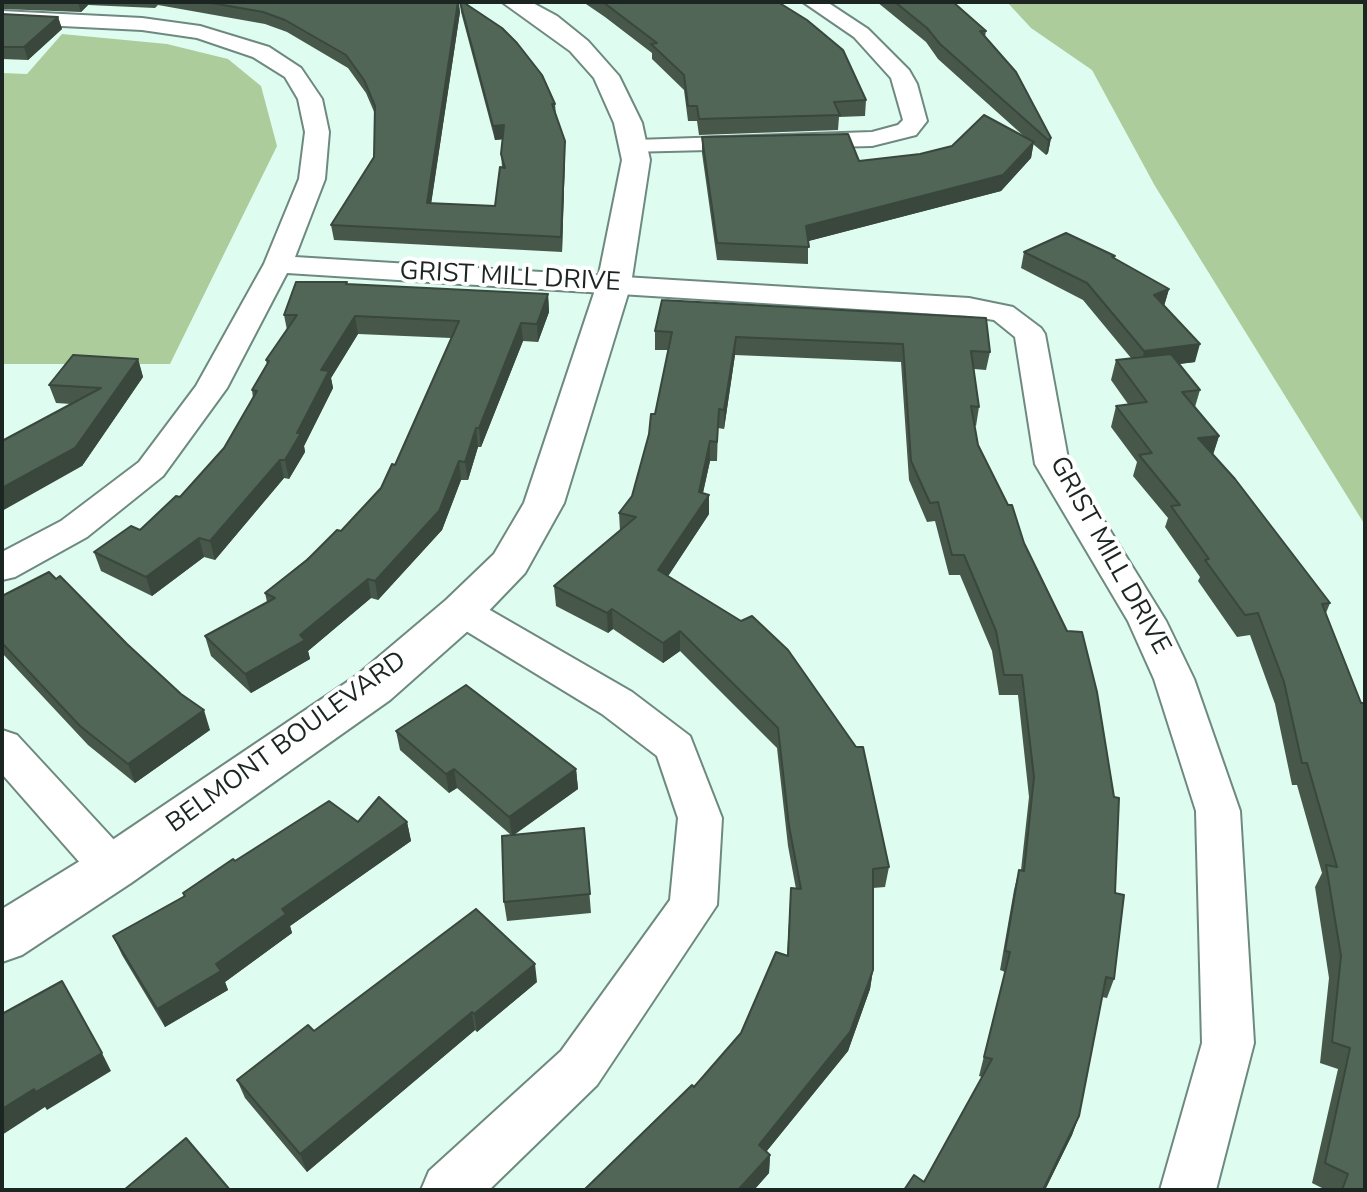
<!DOCTYPE html>
<style>
body{margin:0}
#map{position:relative;width:1367px;height:1192px;overflow:hidden;background:#dffcf1;font-family:"Nunito Sans",sans-serif}
canvas{display:block}
.frame{position:absolute;inset:0;border:4px solid #1b2622;pointer-events:none}
</style>
<div id="map">
<canvas width="1367" height="1192"></canvas>
<div class="frame"></div>
</div>
<script>
const context = document.querySelector('canvas').getContext('2d');
context.lineJoin = 'round';
function fill(path, color) { context.fillStyle = color; context.fill(path, 'evenodd'); }
const poly = rows => new Path2D(rows.map(r => 'M' + r).join(''));
function trace(path, color, width, dash) { context.strokeStyle = color; context.lineWidth = width; context.lineCap = dash ? 'butt' : 'round'; context.setLineDash(dash || []); context.stroke(path); }
function drawText(font, color, halo, rows, align = 'center') {
  context.font = font + ' "Nunito Sans",sans-serif'; context.lineWidth = 8; context.setLineDash([]); context.textBaseline = 'middle'; context.strokeStyle = halo; context.fillStyle = color; for (const [text, x, y, turn = 0] of rows) {
    context.save(); context.translate(x, y); context.rotate((+turn || 0) * Math.PI / 180); context.textAlign = isNaN(turn) ? turn : align; if (halo) context.strokeText(text, 0, 0); context.fillText(text, 0, 0); context.restore();
  }
}
const green = poly([
 [1007,2,1365,2,1365,525,1155,186,1092,70,1031,28],
 [62,34,167,44,228,59,261,86,277,146,170,364,2,364,2,73,27,74]
]);
const street = poly([
 [803,2,827,2,868,29,909,70,917,84,927,121,916,135,872,146,627,152,624,147,627,142,636,140,872,132,898,125,903,120,891,78,854,37,803,2],
 [2,11,142,18,200,26,269,47,301,68,322,99,329,132,325,179,295,257,969,298,1013,307,1041,328,1045,334,1069,464,1166,621,1194,679,1240,811,1254,1043,1216,1190,1160,1190,1202,1043,1196,811,1154,679,1128,621,1035,464,1015,337,994,320,969,316,287,273,227,388,163,476,87,537,15,577,2,580,2,552,61,521,139,462,196,386,264,264,299,179,305,132,298,99,285,77,253,57,197,38,142,30,2,23,2,11],
 [462,598,476,602,632,692,690,736,722,818,717,905,597,1085,489,1190,421,1190,429,1171,561,1051,670,900,678,818,657,756,602,714,448,620,443,611,448,602,462,598],
 [2,730,17,735,128,855,135,868,128,881,112,887,96,881,2,774,2,730]
]);
const secondary = poly([
 [502,2,531,2,557,16,588,41,619,76,642,123,650,160,631,284,564,503,525,573,478,622,390,700,131,883,22,955,2,962,2,909,93,853,356,676,446,600,494,554,524,503,597,284,622,160,614,123,594,78,570,51,502,2]
]);
const wall = poly([
 [2,2,459,2,460,12,431,203,495,206,502,167,501,154,503,139,495,140,461,12,460,2,555,104,556,115,565,155,562,252,334,240,331,225,374,157,375,114,366,93,348,68,287,32,265,24,158,5,155,8,88,5,81,12,2,9],
 [583,2,778,2,866,100,865,116,839,117,838,130,699,135,697,121,688,121,684,90,652,59,652,53,605,17],
 [877,2,953,2,986,31,985,37,1051,138,1048,153,1046,155,1033,144,1031,158,1001,191,808,241,808,264,717,260,702,153,702,137,859,161,920,154,1026,138,938,59,926,42],
 [2,14,58,17,62,29,28,60,2,59],
 [1024,252,1115,256,1114,259,1169,289,1164,306,1195,362,1179,364,1200,390,1195,407,1219,436,1213,455,1330,603,1326,613,1365,1190,1326,1190,1312,1183,1338,1069,1320,1063,1329,978,1315,887,1322,873,1297,785,1292,785,1275,704,1250,635,1237,637,1198,581,1200,577,1165,527,1168,518,1133,476,1137,462,1111,427,1116,406,1128,404,1111,380,1116,360,1131,358,1083,300,1021,268],
 [347,284,548,294,549,312,538,342,523,341,481,447,478,447,468,480,461,480,442,530,378,600,371,598,308,651,310,659,251,693,211,656,205,636,267,602,265,593,341,531,381,488,395,465,451,338,358,334,331,378,333,388,304,446,305,452,289,479,284,478,215,560,204,557,152,596,101,571,94,552,140,530,180,497,224,448,253,398,252,390,267,365,266,360,287,330,284,315],
 [662,300,990,352,986,370,974,369,979,407,976,426,974,425,978,445,1115,893,1114,979,1107,998,1102,997,1079,1116,1072,1135,1045,1190,904,1190,924,1182,982,1077,979,1076,1005,972,1000,970,1014,890,1019,870,1021,870,1029,797,1018,695,999,695,992,651,960,575,949,575,935,521,927,522,909,480,901,362,735,355,724,429,718,428,717,461,710,461,703,493,709,495,709,514,668,576,889,867,885,887,873,888,873,970,870,989,848,1051,766,1152,770,1155,769,1173,754,1190,584,1190,694,1087,741,1033,787,956,791,888,796,889,788,846,777,748,680,651,663,663,613,629,608,633,556,606,554,586,620,531,619,513,632,496,655,414,668,350,655,350,655,331],
 [138,359,143,377,82,466,71,404,56,403,49,385],
 [2,596,210,730,135,783,88,745,2,653],
 [396,731,576,769,578,789,514,835,584,828,591,913,507,921,504,902,511,835,457,788,449,793,400,750],
 [358,822,407,822,411,841,290,926,292,933,225,982,228,990,165,1027,122,955,113,936,184,897,183,893,235,861],
 [537,982,477,1032,475,1030,307,1172,245,1098,237,1080,314,1031]
]);
const shadedWall = poly([
 [78,2,87,2,88,5,81,12],
 [458,2,460,12,429,218,427,203],
 [58,17,62,29,28,60,24,47],
 [504,125,506,139,495,140,493,126],
 [1051,138,1048,153,1046,155,1048,140],
 [565,141,565,155,562,252,561,237],
 [1034,142,1031,158,1001,191,805,242,806,226],
 [1169,289,1164,306,1154,295],
 [548,294,549,312,538,342,537,324],
 [355,316,358,334,331,378,333,388,304,446,305,452,289,479,285,460,297,433,321,370],
 [521,323,523,341,481,447,479,428],
 [736,337,735,355,724,429,724,410],
 [1200,344,1195,362,1140,369,1144,351],
 [138,359,143,377,82,466,2,511,2,488],
 [476,428,478,447,468,480,465,462],
 [1219,436,1212,457,1198,438],
 [710,441,710,461,699,510,709,495,709,514,659,590,658,570,699,492],
 [280,460,284,478,215,560,210,541],
 [459,461,461,480,442,530,378,600,375,581],
 [199,538,204,557,152,596,146,577],
 [368,579,371,598,308,651,310,659,251,693,245,674,300,635],
 [612,609,613,629,608,633,607,613],
 [680,631,680,651,663,663,663,643],
 [204,710,210,730,135,783,128,764],
 [454,769,457,788,449,793,446,774],
 [576,769,578,789,512,836,509,817],
 [407,822,411,841,290,926,292,933,225,982,228,990,165,1027,157,1009,216,964,282,909],
 [535,964,537,982,477,1032,474,1014],
 [873,970,870,989,848,1051,757,1163,759,1145],
 [472,1012,475,1030,307,1172,300,1154],
 [102,1053,111,1071,47,1110,45,1107,2,1135,2,1109,34,1089],
 [1079,1116,1072,1135,1045,1190,1043,1190],
 [770,1155,769,1173,754,1190,738,1190]
]);
const building = poly([
 [206,2,458,2,427,203,495,206,500,167,505,168,501,154,504,125,493,126,460,2,463,2,502,28,517,43,542,75,555,104,552,104,565,141,561,237,331,225,374,157,375,106,364,80,346,55,285,20,263,12,206,2],
 [603,2,778,2,807,20,843,50,866,100,834,102,840,115,699,119,697,106,688,106,684,75,651,44,657,43,603,2],
 [895,2,953,2,986,31,980,31,1016,72,1051,138,1048,140,940,44,927,28,895,2],
 [2,14,58,17,24,47,2,47,2,14],
 [984,115,1034,142,1003,175,806,226,809,247,717,243,702,137,848,134,859,161,920,154,952,146,984,115],
 [1066,233,1115,256,1112,257,1169,289,1154,295,1200,344,1144,351,1087,283,1024,252,1066,233],
 [296,282,347,282,346,284,548,294,537,324,521,323,479,428,476,428,465,462,459,461,439,511,375,581,368,579,300,635,305,640,245,674,205,636,275,598,265,593,307,560,337,530,341,531,381,488,392,464,395,465,459,321,355,316,321,370,329,371,297,433,301,433,285,460,280,460,210,541,199,538,146,577,94,552,131,526,140,530,176,496,180,497,224,448,257,391,252,390,269,361,266,360,297,315,284,315,296,282],
 [662,300,986,318,990,352,971,351,979,407,971,406,978,445,1008,505,1012,505,1024,543,1067,631,1082,632,1097,692,1114,797,1119,798,1115,893,1124,895,1114,979,1106,977,1079,1116,1043,1190,904,1190,914,1175,924,1182,992,1059,984,1057,1010,952,1005,951,1019,870,1024,871,1034,777,1022,675,1004,675,996,631,964,555,952,555,938,502,930,503,911,461,903,344,736,337,724,410,719,409,717,442,710,441,699,492,709,495,658,570,741,621,752,616,788,650,856,747,863,747,889,867,873,869,873,970,850,1032,759,1145,770,1155,738,1190,584,1190,692,1085,694,1087,741,1033,776,952,788,956,791,888,801,889,789,826,778,728,680,631,663,643,612,609,607,613,554,586,636,517,619,513,632,496,649,434,651,414,655,414,672,332,655,331,662,300],
 [1171,354,1200,390,1182,392,1219,436,1198,438,1235,479,1330,603,1322,604,1361,703,1365,703,1365,1190,1342,1190,1348,1174,1325,1163,1350,1048,1332,1042,1341,956,1326,865,1337,867,1307,763,1302,763,1284,682,1258,613,1245,615,1205,560,1209,559,1171,506,1180,505,1139,455,1152,453,1116,406,1147,402,1116,360,1171,354],
 [73,355,138,359,75,448,2,488,2,441,101,388,49,385,73,355],
 [49,572,56,579,60,576,127,644,181,694,204,710,128,764,80,726,2,643,2,596,49,572],
 [466,685,576,769,509,817,454,769,446,774,396,731,466,685],
 [379,797,407,822,282,909,286,914,216,964,221,971,157,1009,113,936,185,896,183,893,233,859,235,861,329,801,358,822,379,797],
 [584,828,590,894,504,902,502,836,584,828],
 [476,909,535,964,474,1014,472,1012,300,1154,237,1080,308,1025,314,1031,476,909],
 [62,981,102,1053,36,1092,34,1089,2,1109,2,1014,62,981],
 [186,1138,230,1190,124,1190,186,1138]
]);
const streetNames = [
 ["GRIST MILL DRIVE",510,278,3],
 ["GRIST MILL DRIVE",1109,556,61],
 ["BELMONT BOULEVARD",287,743,-36]
];
fill(green, '#accc9b');
trace(street, '#6e8980', 4);
trace(secondary, '#6e8980', 4);
fill(street, '#fff');
fill(secondary, '#fff');
fill(wall, '#47584b');
fill(shadedWall, '#39473d');
fill(building, '#526657');
trace(building, '#39473d', 2);
drawText('26px', '#1b2622', '#fff', streetNames);
</script>
